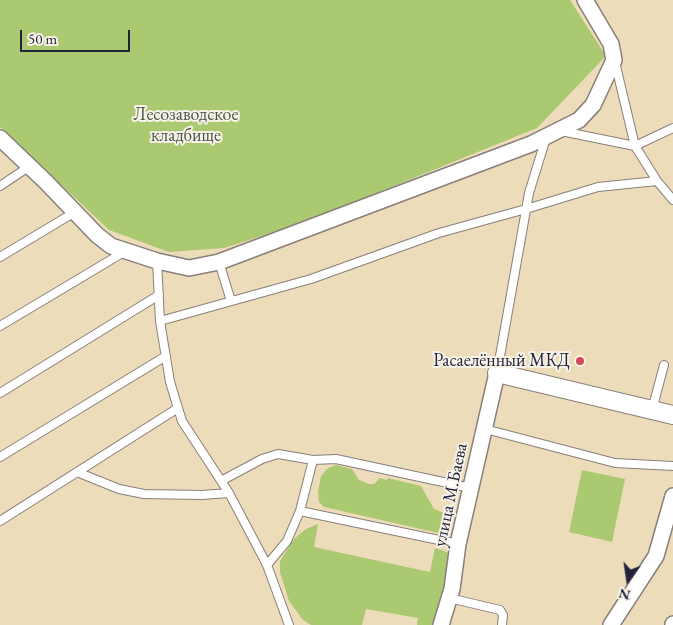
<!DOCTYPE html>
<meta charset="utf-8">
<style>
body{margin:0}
#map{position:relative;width:673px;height:625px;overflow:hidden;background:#eddcba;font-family:"EB Garamond",serif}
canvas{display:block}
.north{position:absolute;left:603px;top:555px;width:50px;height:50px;-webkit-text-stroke:4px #f7f3e8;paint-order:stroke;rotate:194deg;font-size:14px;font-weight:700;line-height:20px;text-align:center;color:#22223b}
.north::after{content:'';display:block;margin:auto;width:18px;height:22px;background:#22223b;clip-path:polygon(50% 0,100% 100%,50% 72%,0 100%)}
.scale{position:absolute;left:20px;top:30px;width:110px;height:22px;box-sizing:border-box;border:2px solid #22223b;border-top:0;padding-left:6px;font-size:15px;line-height:18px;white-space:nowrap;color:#22223b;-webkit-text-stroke:4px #f7f3e8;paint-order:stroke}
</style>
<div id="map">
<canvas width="673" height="625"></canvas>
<div class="north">N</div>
<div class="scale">50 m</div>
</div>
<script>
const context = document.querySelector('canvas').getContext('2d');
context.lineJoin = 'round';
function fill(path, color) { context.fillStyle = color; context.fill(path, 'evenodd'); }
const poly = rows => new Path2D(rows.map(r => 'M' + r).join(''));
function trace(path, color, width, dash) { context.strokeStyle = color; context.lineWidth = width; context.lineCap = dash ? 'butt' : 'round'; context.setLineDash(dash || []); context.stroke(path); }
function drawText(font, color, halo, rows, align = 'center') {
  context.font = font + ' "EB Garamond",serif'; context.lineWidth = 4; context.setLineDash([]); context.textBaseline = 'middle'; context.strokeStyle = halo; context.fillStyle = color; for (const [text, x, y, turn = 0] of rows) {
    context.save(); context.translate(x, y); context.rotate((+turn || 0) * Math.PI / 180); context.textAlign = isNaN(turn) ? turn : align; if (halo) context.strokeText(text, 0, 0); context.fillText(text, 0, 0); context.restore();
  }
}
const green = poly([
 [0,0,570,0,606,56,537,128,305,222,224,248,169,252,109,230,0,127],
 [336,465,352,469,359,480,369,484,374,484,380,478,387,480,388,478,421,486,434,509,452,516,447,535,324,507,319,502,318,492,321,476,328,468],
 [582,470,625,479,612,542,569,532],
 [318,524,314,547,430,572,435,548,447,552,449,559,442,598,434,625,417,625,418,618,366,609,362,625,311,625,303,620,289,601,280,572,280,561,294,539,306,529]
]);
const service = poly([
 [673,128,635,146,657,181,673,200],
 [561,131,635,146,615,62],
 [0,186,30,166],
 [0,257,75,212],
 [157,261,160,321,170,382,182,421,229,493,267,565,289,625],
 [219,262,231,301],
 [160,321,311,279,439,233,526,209,598,187,657,181],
 [0,326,124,252],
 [497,373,529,193,546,138],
 [0,393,159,295],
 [652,410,664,365],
 [485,429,615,463,673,466],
 [0,457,166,356],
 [77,472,119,489,144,494,202,495,229,493],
 [221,481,262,459,278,454,313,460],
 [300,511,313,460,336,459,471,488],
 [0,521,178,408],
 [267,565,287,541,300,511,458,544],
 [449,598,500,610,503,615,502,625]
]);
const minor = poly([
 [0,138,46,182,97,235,111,246,157,261,189,268,219,262,531,144,579,120,593,105,614,60,611,44,585,0],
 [441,625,452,589,458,544,497,373],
 [611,625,656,556,673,496],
 [673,625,673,624]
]);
const tertiary = poly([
 [497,373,673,415]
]);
const markers = [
 [580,361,5,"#d1495b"]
];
const parkNames = [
 ["Лесозаводское",186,115],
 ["кладбище",186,136]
];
const poiNames = [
 ["Расаелённый МКД",570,361]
];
const streetNames = [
 ["улица М.Баева",451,495,-78]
];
fill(green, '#abc970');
trace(service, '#887f7a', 10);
trace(minor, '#887f7a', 18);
trace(tertiary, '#887f7a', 20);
trace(service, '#fff', 8);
trace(minor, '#fff', 15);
trace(tertiary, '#fff', 18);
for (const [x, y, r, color] of markers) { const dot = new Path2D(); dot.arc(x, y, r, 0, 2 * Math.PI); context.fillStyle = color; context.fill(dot); trace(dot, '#f7f3e8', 2); }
drawText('18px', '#4b544b', '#f7f3e8', parkNames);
drawText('18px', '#22223b', '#f7f3e8', poiNames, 'right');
drawText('18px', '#22223b', '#f7f3e8', streetNames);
</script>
